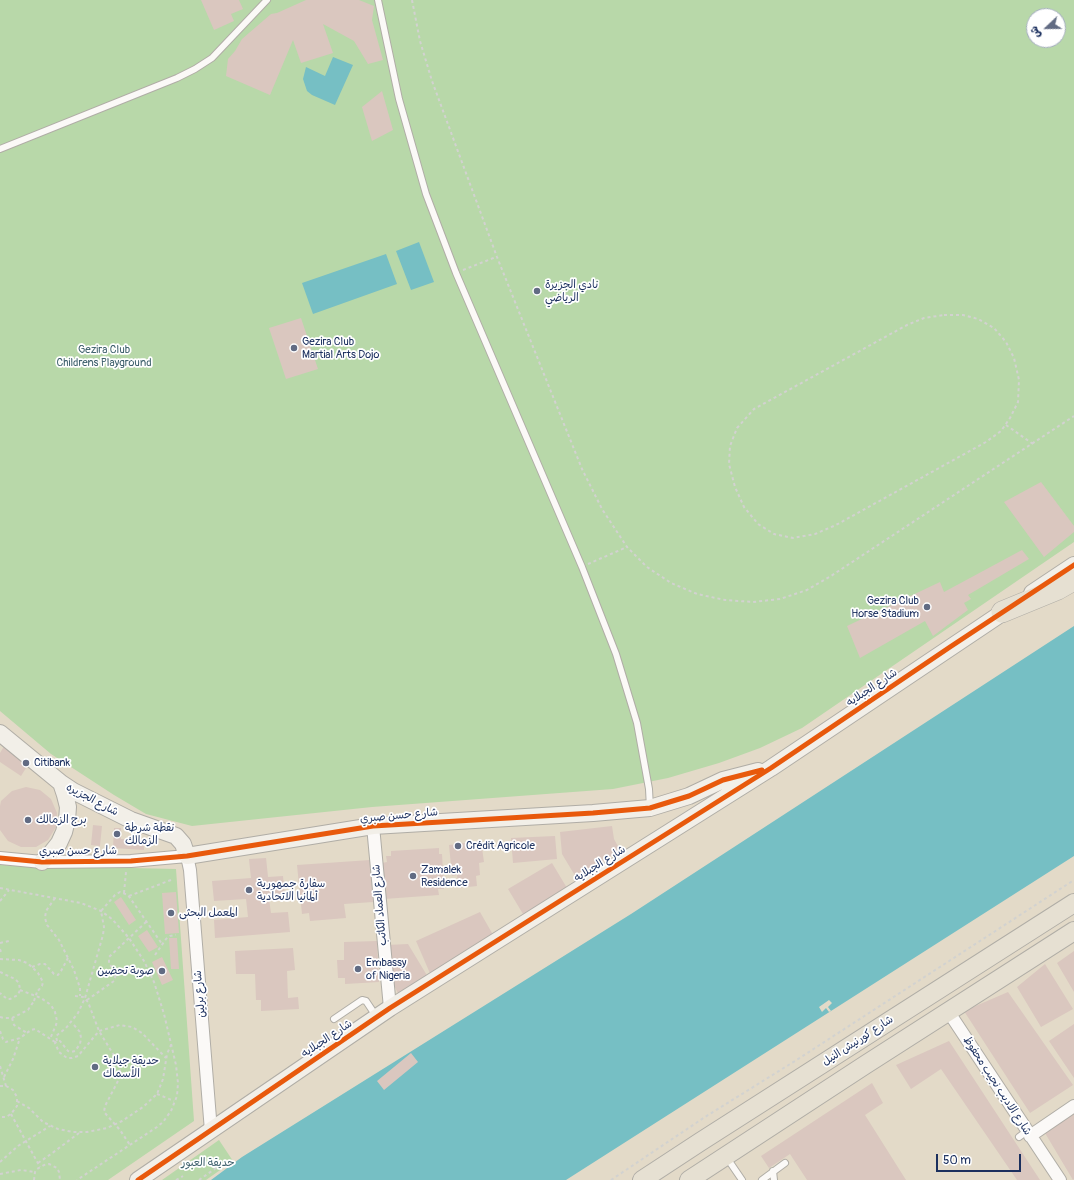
<!DOCTYPE html>
<meta charset="utf-8">
<style>
body{margin:0}
#map{position:relative;width:1074px;height:1180px;overflow:hidden;background:#e3dac8;font-family:Pangolin,"Playpen Sans Arabic",sans-serif}
canvas{display:block}
.north{position:absolute;left:1026px;top:8px;width:40px;height:40px;box-sizing:border-box;background:#fff;border:1px solid #a4acbf;border-radius:50%;rotate:248deg;font-size:11px;font-weight:700;line-height:16px;text-align:center;color:#1b2f5e}
.north::after{content:'';display:block;margin:auto;width:14px;height:18px;background:#616b83;clip-path:polygon(50% 0,100% 100%,50% 72%,0 100%)}
.scale{position:absolute;left:936px;top:1154px;width:85px;height:18px;box-sizing:border-box;border:2px solid #1b2f5e;border-top:0;padding-left:5px;font-size:12px;line-height:14px;white-space:nowrap;color:#1b2f5e;-webkit-text-stroke:3px #fff;paint-order:stroke}
</style>
<div id="map">
<canvas width="1074" height="1180"></canvas>
<div class="north">ش</div>
<div class="scale">50 m</div>
</div>
<script>
const context = document.querySelector('canvas').getContext('2d');
context.lineJoin = 'round';
function fill(path, color) { context.fillStyle = color; context.fill(path, 'evenodd'); }
const poly = rows => new Path2D(rows.map(r => 'M' + r).join(''));
function trace(path, color, width, dash) { context.strokeStyle = color; context.lineWidth = width; context.lineCap = dash ? 'butt' : 'round'; context.setLineDash(dash || []); context.stroke(path); }
function drawText(font, color, halo, rows, align = 'center') {
  context.font = font + ' Pangolin,"Playpen Sans Arabic",sans-serif'; context.lineWidth = 3.5; context.setLineDash([]); context.textBaseline = 'middle'; context.strokeStyle = halo; context.fillStyle = color; for (const [text, x, y, turn = 0] of rows) {
    context.save(); context.translate(x, y); context.rotate((+turn || 0) * Math.PI / 180); context.textAlign = isNaN(turn) ? turn : align; if (halo) context.strokeText(text, 0, 0); context.fillText(text, 0, 0); context.restore();
  }
}
const green = poly([
 [0,0,1074,0,1074,542,802,728,760,748,719,763,668,778,613,789,372,807,192,826,146,814,114,795,51,754,0,711],
 [1034,16,1058,16,1058,40,1034,40],
 [0,865,176,869,194,1121,108,1180,0,1180],
 [219,1140,233,1161,206,1180,162,1180]
]);
const water = poly([
 [333,57,353,65,335,105,312,95,307,91,303,79,306,67,325,76],
 [419,242,434,282,411,290,396,251],
 [386,254,397,284,313,314,302,283],
 [1074,626,1074,856,566,1180,211,1180,242,1157,631,914]
]);
const pier = poly([
 [829,1000,832,1003,828,1007,831,1011,829,1012,826,1008,822,1012,819,1007]
]);
const building = poly([
 [201,0,239,0,243,9,231,14,234,21,214,30],
 [306,0,359,0,374,6,372,20,383,60,368,64,354,41,323,24,333,53,301,63,293,40,270,95,226,76,228,59,235,51,242,39,271,14,277,13],
 [382,91,393,130,372,141,362,107],
 [301,318,318,369,286,379,269,328],
 [1041,482,1074,526,1074,532,1044,557,1004,502],
 [1022,550,1029,559,968,595,971,599,964,603,968,610,933,636,925,621,860,658,847,626,940,582,944,592],
 [6,743,31,760,21,776,0,762,0,753],
 [26,787,40,790,51,799,57,813,56,827,48,840,36,847,21,847,8,841,0,830,0,806,1,801,12,791],
 [93,825,102,826,100,846,91,845],
 [612,826,614,839,620,850,577,879,562,854,560,832],
 [114,828,121,828,121,839,144,840,144,850,113,848],
 [555,836,557,859,513,863,511,838],
 [481,841,484,862,479,863,480,875,476,876,477,886,458,888,457,875,452,876,449,845],
 [439,848,439,854,442,854,444,889,438,889,439,895,384,899,382,863,387,862,386,856,391,856,391,851],
 [266,858,268,877,283,876,285,898,269,899,271,913,288,912,290,932,215,938,214,920,248,917,246,899,214,901,212,881,251,878,249,859],
 [370,860,373,902,344,904,346,918,310,921,309,913,302,914,297,865],
 [552,863,567,888,523,914,508,889],
 [176,892,179,933,165,934,162,893],
 [121,897,136,920,129,925,114,902],
 [480,912,496,940,432,978,416,941],
 [147,930,158,947,149,952,138,936],
 [169,938,177,938,179,969,171,969],
 [377,941,379,982,345,984,345,978,338,978,337,960,344,960,344,942],
 [408,944,428,977,399,995,390,978,387,945],
 [293,948,295,970,287,971,288,998,298,997,299,1009,261,1011,261,1000,256,1000,255,974,236,974,235,951],
 [1074,951,1074,992,1057,963],
 [162,957,173,980,162,985,152,962],
 [1045,964,1073,1009,1041,1027,1017,987],
 [1008,992,1073,1085,1030,1113,964,1011],
 [1074,1024,1074,1078,1049,1041],
 [949,1041,1040,1180,1017,1180,941,1069,911,1089,896,1065],
 [411,1053,418,1062,384,1090,377,1081],
 [872,1083,883,1103,865,1115,906,1180,807,1180,790,1154,769,1168,761,1156],
 [1074,1113,1074,1179,1073,1180,1045,1133]
]);
const path = poly([
 [412,0,420,41,432,81,497,257,582,469,602,509,627,547,647,567,671,583,697,594,725,600,753,602,780,599,807,590,831,576,1074,416],
 [463,270,496,257],
 [944,315,963,315,978,319,994,328,1006,342,1014,358,1019,380,1018,402,1010,418,1001,431,986,442,836,525,815,534,793,538,774,534,758,524,744,507,735,487,729,464,730,446,737,428,754,409,907,325,924,318,944,315],
 [1006,425,1033,444],
 [588,564,627,547],
 [0,888,81,903,101,911,112,919,129,938,144,961,154,982,164,1014,176,1065,178,1083,177,1096,171,1111,163,1122,157,1127,77,1180],
 [124,893,126,872],
 [129,896,171,880],
 [55,898,46,911,45,918,47,925,59,940,74,970,80,988,80,996],
 [0,901,9,890],
 [0,943,9,941],
 [0,949,1,952,0,954],
 [155,955,166,939,170,936,176,935],
 [0,959,19,960,27,963,32,967,38,973,43,982,42,986,37,992],
 [32,967,40,964,45,964,54,974,58,975,61,971,68,958],
 [0,972,15,979,19,983,20,990,18,995,10,999,7,999,0,993],
 [20,990,41,998,51,1005,55,1012,57,1021,56,1025,50,1039],
 [75,996,83,997,88,1002,99,1031,118,1062,120,1071,119,1079,105,1106,104,1112,120,1130,130,1145],
 [87,1000,114,981,116,974,114,969,109,964,109,957,146,922],
 [0,1017,4,1018,12,1018,28,1010,34,1001],
 [12,1018,14,1025,27,1033],
 [74,1025,80,1032,81,1038,80,1044,75,1051,71,1052,68,1051,60,1041,57,1041,55,1043,59,1052,67,1058,72,1058,78,1056,99,1031,120,1025,132,1027,142,1033,166,1058],
 [0,1031,3,1039,6,1042,20,1038,31,1030,35,1029,55,1042],
 [57,1041,56,1036,66,1028,78,1013,85,998,103,935,104,927,101,911,115,895,120,892,128,895,162,944],
 [0,1066,6,1086],
 [4,1077,13,1059,20,1038],
 [0,1086,6,1086,13,1090,17,1097,17,1106,11,1114,6,1117,0,1117],
 [157,1094,174,1101],
 [17,1101,29,1108,43,1122,58,1129,73,1132,87,1132,107,1128,122,1121,143,1107,157,1094,163,1079,167,1054,171,1045],
 [11,1114,40,1167],
 [0,1162,18,1146,50,1126],
 [38,1163,51,1154,79,1133],
 [0,1174,21,1170,35,1172],
 [34,1180,35,1172,37,1169,44,1165,49,1164,57,1168,59,1172,60,1180],
 [176,1180,183,1176],
 [199,1180,226,1161],
 [611,1180,705,1117,795,1061,1074,880]
]);
const lane = poly([
 [378,0,399,99,426,194,456,273,582,567,616,654,637,723,649,789,650,808],
 [0,149,177,78,195,69,212,58,267,0],
 [334,1019,362,1000,366,1001,376,1016],
 [1019,1137,1027,1131],
 [727,1158,742,1180],
 [773,1171,774,1180],
 [762,1180,785,1163]
]);
const street = poly([
 [373,826,390,1008],
 [0,858,42,862,131,861,187,856,190,870,211,1131],
 [948,1011,1060,1180],
 [1030,1136,1074,1106]
]);
const secondary = poly([
 [1032,593,1074,565],
 [0,733,61,783,73,791,131,820,176,836,183,844,187,856,373,826,593,813,650,808,689,796,723,780,758,771],
 [42,862,51,853,59,843,64,832,67,820,68,807,65,795,61,783],
 [138,1180,390,1008,771,768,1011,607]
]);
const primary = poly([
 [642,1180,700,1142,1074,903],
 [689,1180,865,1065,1074,931]
]);
const highway = poly([
 [1002,612,1058,589,1074,580]
]);
const pathBridge = poly([
 [34,1001,37,992]
]);
const cycleway = poly([
 [0,858,42,862,131,861,187,856,373,826,593,813,650,808,689,796,723,780,762,770],
 [138,1180,390,1008,771,768,950,647,1074,565]
]);
const markers = [
 [537,291,4,"#616b83"],
 [294,348,4,"#616b83"],
 [927,607,4,"#616b83"],
 [26,763,4,"#616b83"],
 [28,820,4,"#616b83"],
 [117,834,4,"#616b83"],
 [458,846,4,"#616b83"],
 [413,876,4,"#616b83"],
 [249,890,4,"#616b83"],
 [171,913,4,"#616b83"],
 [358,969,4,"#616b83"],
 [162,971,4,"#616b83"],
 [95,1067,4,"#616b83"]
];
const poiNames = [
 ["نادي الجزيرة",545,285],
 ["الرياضي",545,298],
 ["Gezira Club",302,342],
 ["Martial Arts Dojo",302,355],
 ["Gezira Club",919,601,"right"],
 ["Horse Stadium",919,614,"right"],
 ["Citibank",34,763],
 ["برج الزمالك",36,820],
 ["نقطة شرطة",125,828],
 ["الزمالك",125,841],
 ["Crédit Agricole",466,846],
 ["Zamalek",421,870],
 ["Residence",421,883],
 ["سفارة جمهورية",257,884],
 ["ألمانيا الاتحادية",257,897],
 ["المعمل البحثى",179,913],
 ["Embassy",366,963],
 ["of Nigeria",366,976],
 ["صوبة تحضين",154,971,"right"],
 ["حديقة جيلاية",103,1061],
 ["الأسماك",103,1074]
];
const parkNames = [
 ["Gezira Club",104,350],
 ["Childrens Playground",104,363],
 ["حديقة العبور",208,1163]
];
const streetNames = [
 ["شارع الجبلايه",872,688,-34],
 ["شارع الجزيره",92,800,28],
 ["شارع حسن صبري",399,816,-5],
 ["شارع حسن صبري",78,851],
 ["شارع الجبلايه",600,864,-32],
 ["شارع العماد الكاتب",380,905,-95],
 ["شارع برلين",200,994,-95],
 ["شارع الجبلايه",327,1039,-34],
 ["شارع كورنيش النيل",858,1041,-33],
 ["شارع الاديب نجيب محفوظ",997,1086,57]
];
fill(green, '#b8d8a9');
fill(water, '#76bfc4');
fill(pier, '#e3dac8');
fill(building, '#dac7bf');
trace(lane, '#b0ada6', 8);
trace(street, '#b0ada6', 14);
trace(secondary, '#b0ada6', 18);
trace(primary, '#b0ada6', 20);
trace(highway, '#b0ada6', 22);
trace(path, '#d2d2d0', 2, [3, 3]);
trace(lane, '#fbf9f7', 6);
trace(street, '#fbf9f7', 12);
trace(secondary, '#f2efe8', 16);
trace(primary, '#e6e0d2', 18);
trace(highway, '#e6e0d2', 21);
trace(pathBridge, '#d2d2d0', 2, [3, 3]);
trace(cycleway, '#e8590c', 5);
for (const [x, y, r, color] of markers) { const dot = new Path2D(); dot.arc(x, y, r, 0, 2 * Math.PI); context.fillStyle = color; context.fill(dot); trace(dot, '#fff', 1.5); }
drawText('11px', '#1b2f5e', '#fff', poiNames, 'left');
drawText('11px', '#3f616d', '#fff', parkNames);
drawText('11px', '#1b2f5e', '#fff', streetNames);
</script>
